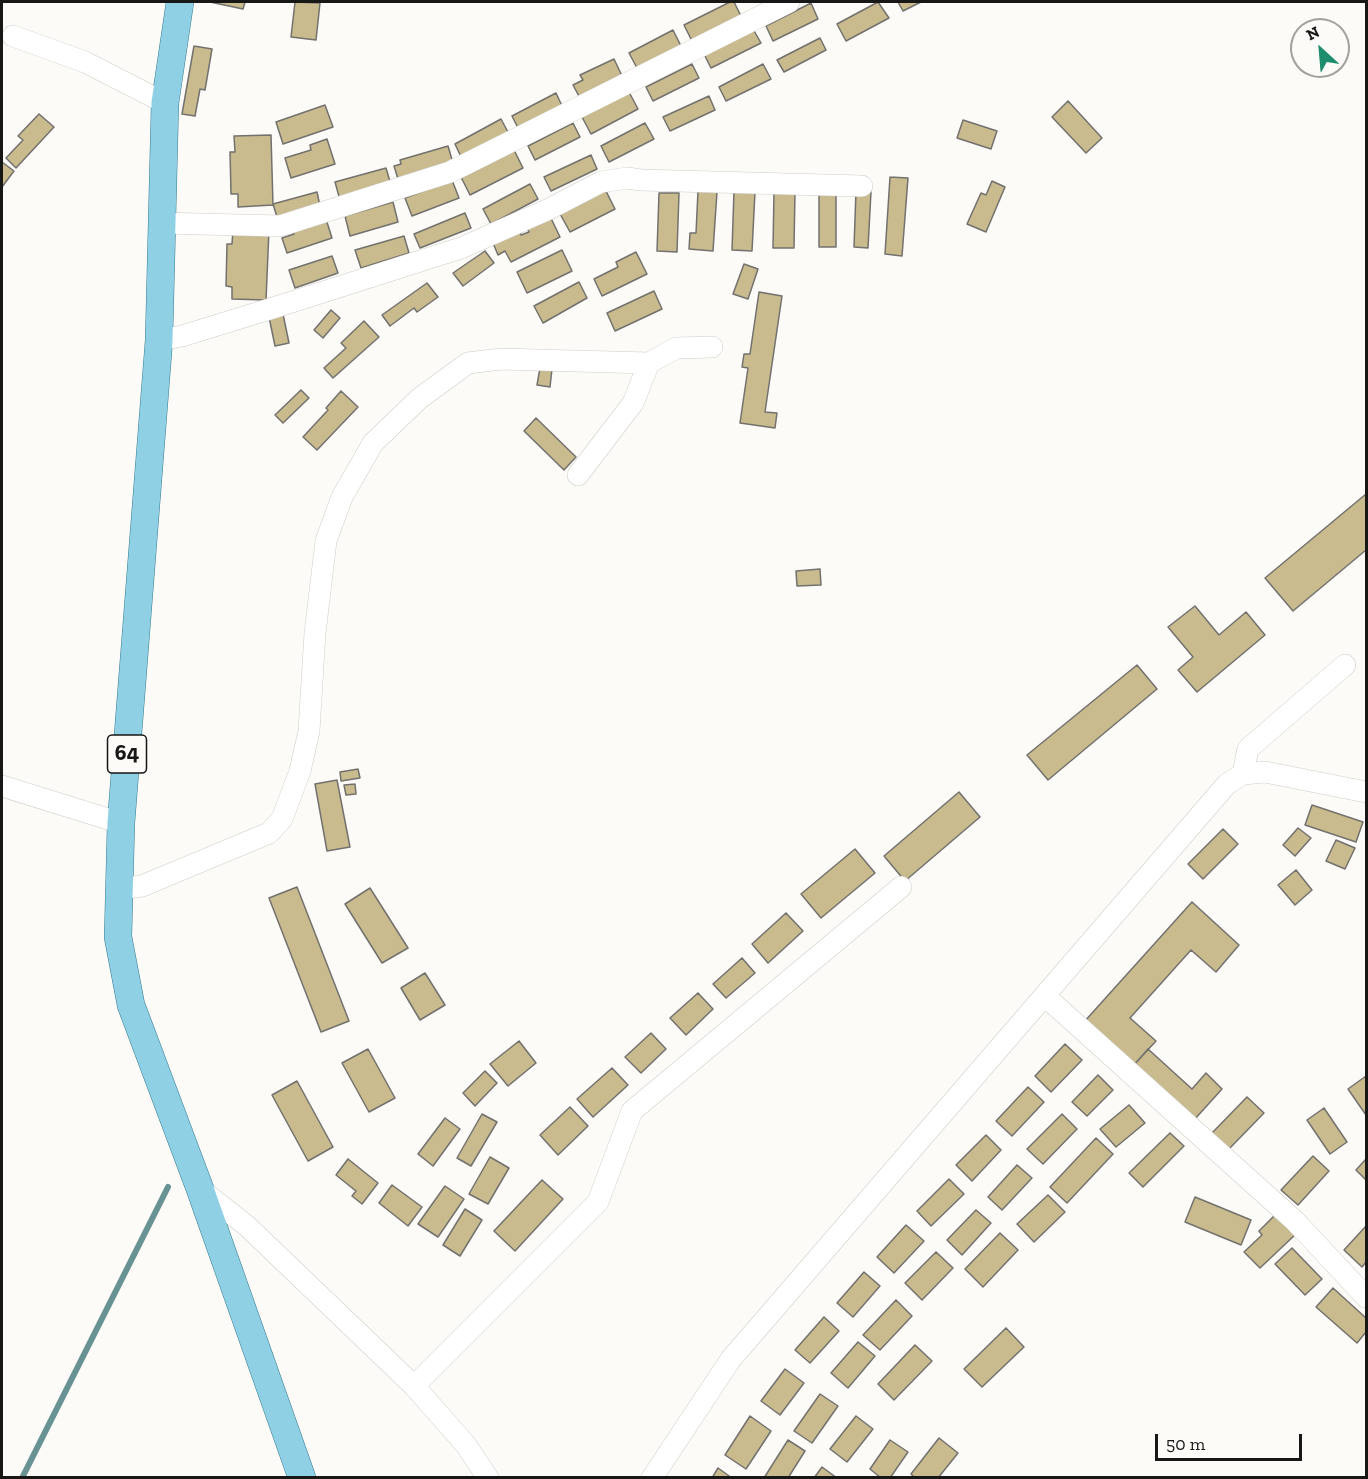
<!DOCTYPE html>
<style>
body{margin:0}
#map{position:relative;width:1368px;height:1479px;overflow:hidden;background:#fcfbf7;font-family:"Zilla Slab",serif}
canvas{display:block}
.frame{position:absolute;inset:0;border:3px solid #171716;pointer-events:none}
.north{position:absolute;left:1290px;top:18px;width:60px;height:60px;box-sizing:border-box;background:#fcfbf7;border:2px solid #a0a09d;border-radius:50%;rotate:334deg;font-size:16px;font-weight:700;line-height:24px;text-align:center;color:#171716}
.north::after{content:'';display:block;margin:auto;width:21px;height:27px;background:#1e8d6d;clip-path:polygon(50% 0,100% 100%,50% 72%,0 100%)}
.scale{position:absolute;left:1155px;top:1434px;width:147px;height:27px;box-sizing:border-box;border:3px solid #171716;border-top:0;padding-left:8px;font-size:18px;line-height:21px;white-space:nowrap;color:#171716;-webkit-text-stroke:4px #fcfbf7;paint-order:stroke}
</style>
<div id="map">
<canvas width="1368" height="1479"></canvas>
<div class="frame"></div>
<div class="north">N</div>
<div class="scale">50 m</div>
</div>
<script>
const context = document.querySelector('canvas').getContext('2d');
context.lineJoin = 'round';
const poly = rows => new Path2D(rows.map(r => 'M' + r).join(''));
function trace(path, color, width, dash) { context.strokeStyle = color; context.lineWidth = width; context.lineCap = dash ? 'butt' : 'round'; context.setLineDash(dash || []); context.stroke(path); }
function fill(path, color) { context.fillStyle = color; context.fill(path, 'evenodd'); }
function drawText(font, color, halo, rows, align = 'center') {
  context.font = font + ' "Zilla Slab",serif'; context.lineWidth = 4.5; context.setLineDash([]); context.textBaseline = 'middle'; context.strokeStyle = halo; context.fillStyle = color; for (const [text, x, y, turn = 0] of rows) {
    context.save(); context.translate(x, y); context.rotate((+turn || 0) * Math.PI / 180); context.textAlign = isNaN(turn) ? turn : align; if (halo) context.strokeText(text, 0, 0); context.fillText(text, 0, 0); context.restore();
  }
}
const stream = poly([
 [22,1478,168,1187]
]);
const building = poly([
 [210,2,245,2,243,9,210,2],
 [295,2,320,3,316,40,291,37,295,2],
 [730,2,734,2,742,18,693,43,684,25,730,2],
 [878,2,889,18,846,41,837,24,878,2],
 [898,2,921,2,903,11,898,2],
 [811,3,818,19,773,41,766,26,811,3],
 [753,29,761,43,711,68,704,54,753,29],
 [673,30,681,46,637,68,629,53,673,30],
 [820,38,826,50,784,72,777,60,820,38],
 [194,46,212,49,205,90,200,89,195,116,182,114,194,46],
 [614,59,623,78,581,100,573,85,583,80,580,75,614,59],
 [692,64,699,78,653,101,646,87,692,64],
 [763,64,771,79,726,101,719,87,763,64],
 [629,92,638,109,591,134,582,117,629,92],
 [556,93,563,108,519,130,512,116,556,93],
 [709,96,715,110,670,131,663,117,709,96],
 [1068,101,1102,138,1086,153,1052,117,1068,101],
 [325,105,333,127,283,144,276,122,325,105],
 [39,114,54,127,16,168,6,158,23,140,18,136,39,114],
 [501,119,509,134,462,159,455,144,501,119],
 [963,120,997,131,991,149,957,138,963,120],
 [573,123,580,137,535,160,528,146,573,123],
 [645,123,654,139,609,162,601,146,645,123],
 [271,135,273,205,238,207,238,194,231,194,230,152,235,152,234,136,271,135],
 [327,139,335,164,291,178,285,158,311,150,310,145,327,139],
 [448,146,453,163,398,179,394,166,401,164,400,160,448,146],
 [514,150,523,168,470,195,461,177,514,150],
 [591,155,597,169,551,191,544,177,591,155],
 [2,162,14,171,2,187,2,162],
 [386,168,391,185,340,200,335,182,386,168],
 [890,177,908,178,902,256,885,254,890,177],
 [452,180,459,198,412,216,405,198,452,180],
 [992,181,1005,187,986,232,967,224,981,193,986,195,992,181],
 [530,184,538,199,491,224,483,209,530,184],
 [605,189,615,209,570,232,559,212,605,189],
 [698,191,717,192,713,251,689,249,690,233,696,233,698,191],
 [734,191,755,192,752,251,732,250,734,191],
 [774,191,795,191,794,248,773,248,774,191],
 [819,191,836,191,836,247,819,247,819,191],
 [856,191,871,192,868,248,854,247,856,191],
 [317,192,320,206,277,217,273,204,317,192],
 [659,193,679,193,677,252,657,251,659,193],
 [393,202,398,222,350,236,345,216,393,202],
 [465,213,471,228,420,248,414,234,465,213],
 [549,214,560,237,511,262,505,251,498,255,493,243,519,230,521,235,529,232,526,226,549,214],
 [326,219,332,238,287,253,282,238,294,234,293,230,326,219],
 [233,229,269,230,266,300,232,299,232,287,226,286,227,244,232,244,233,229],
 [404,236,409,253,361,268,355,250,404,236],
 [562,250,572,271,527,293,517,272,562,250],
 [485,251,494,263,463,286,453,273,485,251],
 [636,252,647,274,602,296,594,279,618,267,616,262,636,252],
 [332,256,338,273,295,288,289,270,332,256],
 [744,264,758,269,748,299,733,294,744,264],
 [579,282,587,298,543,323,534,306,579,282],
 [427,283,438,297,417,312,414,308,390,326,382,315,427,283],
 [654,291,662,309,615,331,607,313,654,291],
 [759,292,782,296,765,412,777,413,775,428,740,423,748,368,742,367,744,354,750,354,759,292],
 [331,310,340,318,323,338,314,330,331,310],
 [283,314,289,343,275,346,269,317,283,314],
 [364,321,379,337,333,378,324,368,346,348,341,343,364,321],
 [540,368,552,369,550,387,537,385,540,368],
 [301,390,309,398,283,423,275,415,301,390],
 [341,391,358,407,317,450,303,437,328,410,326,408,341,391],
 [536,418,576,457,564,470,524,431,536,418],
 [1366,494,1366,550,1293,611,1265,578,1366,494],
 [820,569,821,585,797,586,796,571,820,569],
 [1195,606,1219,635,1246,612,1265,635,1197,692,1178,670,1193,657,1168,627,1195,606],
 [1137,665,1157,689,1048,780,1027,755,1137,665],
 [358,769,360,778,341,781,340,772,358,769],
 [337,780,350,847,327,851,315,784,337,780],
 [355,784,356,794,346,795,344,785,355,784],
 [959,792,980,817,905,881,884,856,959,792],
 [1312,805,1363,822,1356,842,1305,825,1312,805],
 [1298,828,1311,838,1295,856,1283,845,1298,828],
 [1223,829,1238,844,1203,879,1188,864,1223,829],
 [1336,840,1355,848,1345,869,1326,861,1336,840],
 [855,849,875,873,821,918,801,894,855,849],
 [1296,870,1312,890,1295,905,1278,885,1296,870],
 [297,887,349,1021,321,1032,269,898,297,887],
 [370,888,408,948,382,963,345,904,370,888],
 [1192,902,1239,945,1216,972,1191,950,1130,1018,1156,1041,1133,1066,1084,1022,1192,902],
 [786,913,803,931,768,963,752,944,786,913],
 [742,958,755,973,726,998,713,984,742,958],
 [425,973,445,1005,420,1020,401,988,425,973],
 [698,993,713,1009,686,1035,670,1018,698,993],
 [651,1033,666,1049,641,1073,625,1057,651,1033],
 [519,1041,536,1063,508,1086,490,1064,519,1041],
 [1065,1044,1082,1060,1051,1092,1035,1076,1065,1044],
 [368,1049,395,1098,369,1112,342,1063,368,1049],
 [1148,1049,1192,1089,1206,1073,1222,1089,1194,1120,1133,1066,1148,1049],
 [612,1068,628,1085,593,1117,577,1099,612,1068],
 [485,1071,497,1083,475,1106,463,1093,485,1071],
 [1098,1075,1113,1090,1087,1116,1072,1102,1098,1075],
 [1366,1076,1366,1115,1348,1089,1366,1076],
 [297,1081,333,1147,308,1161,272,1095,297,1081],
 [1028,1087,1044,1102,1012,1136,996,1121,1028,1087],
 [1247,1097,1264,1113,1229,1149,1212,1133,1247,1097],
 [1129,1105,1145,1123,1116,1147,1100,1129,1129,1105],
 [570,1107,588,1126,558,1155,540,1135,570,1107],
 [1324,1108,1347,1142,1330,1154,1307,1120,1324,1108],
 [482,1114,497,1122,471,1166,457,1158,482,1114],
 [1062,1114,1077,1129,1043,1164,1027,1149,1062,1114],
 [445,1118,460,1129,433,1166,418,1154,445,1118],
 [1170,1133,1184,1146,1143,1187,1129,1173,1170,1133],
 [986,1135,1001,1150,972,1181,956,1165,986,1135],
 [1096,1138,1113,1154,1067,1203,1050,1187,1096,1138],
 [1313,1156,1329,1171,1298,1205,1281,1190,1313,1156],
 [490,1157,509,1168,488,1204,469,1194,490,1157],
 [348,1159,378,1183,362,1204,352,1196,356,1191,336,1175,348,1159],
 [1366,1159,1366,1180,1356,1170,1366,1159],
 [1017,1165,1032,1178,1002,1210,988,1197,1017,1165],
 [949,1179,964,1194,931,1226,917,1211,949,1179],
 [542,1180,563,1199,515,1251,494,1231,542,1180],
 [392,1185,422,1207,408,1226,379,1203,392,1185],
 [445,1186,464,1199,438,1237,418,1224,445,1186],
 [1048,1195,1065,1212,1034,1242,1017,1224,1048,1195],
 [1195,1197,1251,1220,1241,1245,1185,1222,1195,1197],
 [465,1209,482,1220,460,1256,443,1245,465,1209],
 [976,1210,991,1223,962,1255,947,1240,976,1210],
 [1277,1213,1297,1233,1260,1268,1244,1252,1262,1235,1259,1231,1277,1213],
 [906,1225,924,1241,894,1273,877,1257,906,1225],
 [1366,1226,1366,1262,1362,1267,1344,1250,1366,1226],
 [1000,1233,1018,1250,983,1287,965,1269,1000,1233],
 [1292,1248,1322,1279,1305,1295,1275,1264,1292,1248],
 [936,1252,953,1268,922,1300,905,1283,936,1252],
 [864,1272,880,1286,853,1317,837,1303,864,1272],
 [1333,1288,1366,1318,1366,1332,1357,1343,1316,1307,1333,1288],
 [896,1300,912,1316,880,1350,863,1335,896,1300],
 [824,1317,839,1331,810,1363,795,1350,824,1317],
 [1006,1328,1024,1347,982,1387,964,1369,1006,1328],
 [858,1342,875,1356,848,1388,831,1373,858,1342],
 [915,1345,932,1361,894,1400,878,1384,915,1345],
 [785,1369,804,1383,780,1415,761,1401,785,1369],
 [820,1394,838,1406,812,1443,794,1431,820,1394],
 [750,1416,771,1431,746,1469,725,1455,750,1416],
 [856,1416,873,1429,847,1462,830,1449,856,1416],
 [939,1438,958,1453,938,1478,915,1478,911,1474,939,1438],
 [788,1440,805,1451,788,1478,764,1478,788,1440],
 [890,1440,908,1452,890,1478,881,1478,870,1469,890,1440],
 [822,1467,837,1478,814,1478,822,1467],
 [718,1468,732,1478,712,1478,718,1468]
]);
const minor = poly([
 [13,36,85,62,165,103],
 [162,223,280,226,450,172,789,2],
 [159,340,182,336,273,308,461,248,549,209,601,182,627,178,641,180,862,186],
 [578,475,633,403,649,363],
 [1243,774,1248,749,1345,665],
 [2,786,121,823],
 [119,889,142,886,269,833,282,819,300,771,309,731,315,633,326,541,342,497,373,443,420,398,468,363,501,359,649,363,676,348,712,347],
 [1046,997,1295,1221,1366,1297],
 [200,1189,247,1226,414,1386,466,1445,488,1478],
 [414,1386,598,1202,632,1111,901,887],
 [652,1478,731,1359,1227,784,1243,774,1265,772,1366,792]
]);
const major = poly([
 [180,2,165,103,159,340,121,823,118,937,131,1005,200,1189,302,1478]
]);
const shields = [
 [127,754,39]
];
const shieldNames = [
 ["64",127,754]
];
trace(stream, '#689293', 6);
fill(building, '#c9bb8e');
trace(building, '#72716e', 1.5);
trace(minor, '#cecdc9', 22);
trace(major, '#347b90', 28);
trace(minor, '#fff', 21);
trace(major, '#8fd0e4', 27);
for (const [x, y, w] of shields) { const box = new Path2D(); box.roundRect(x - w / 2, y - 19, w, 38, 4.5); context.fillStyle = '#fcfbf7'; context.fill(box); trace(box, '#171716', 1.5); }
drawText('bold 22px', '#171716', null, shieldNames);
</script>
